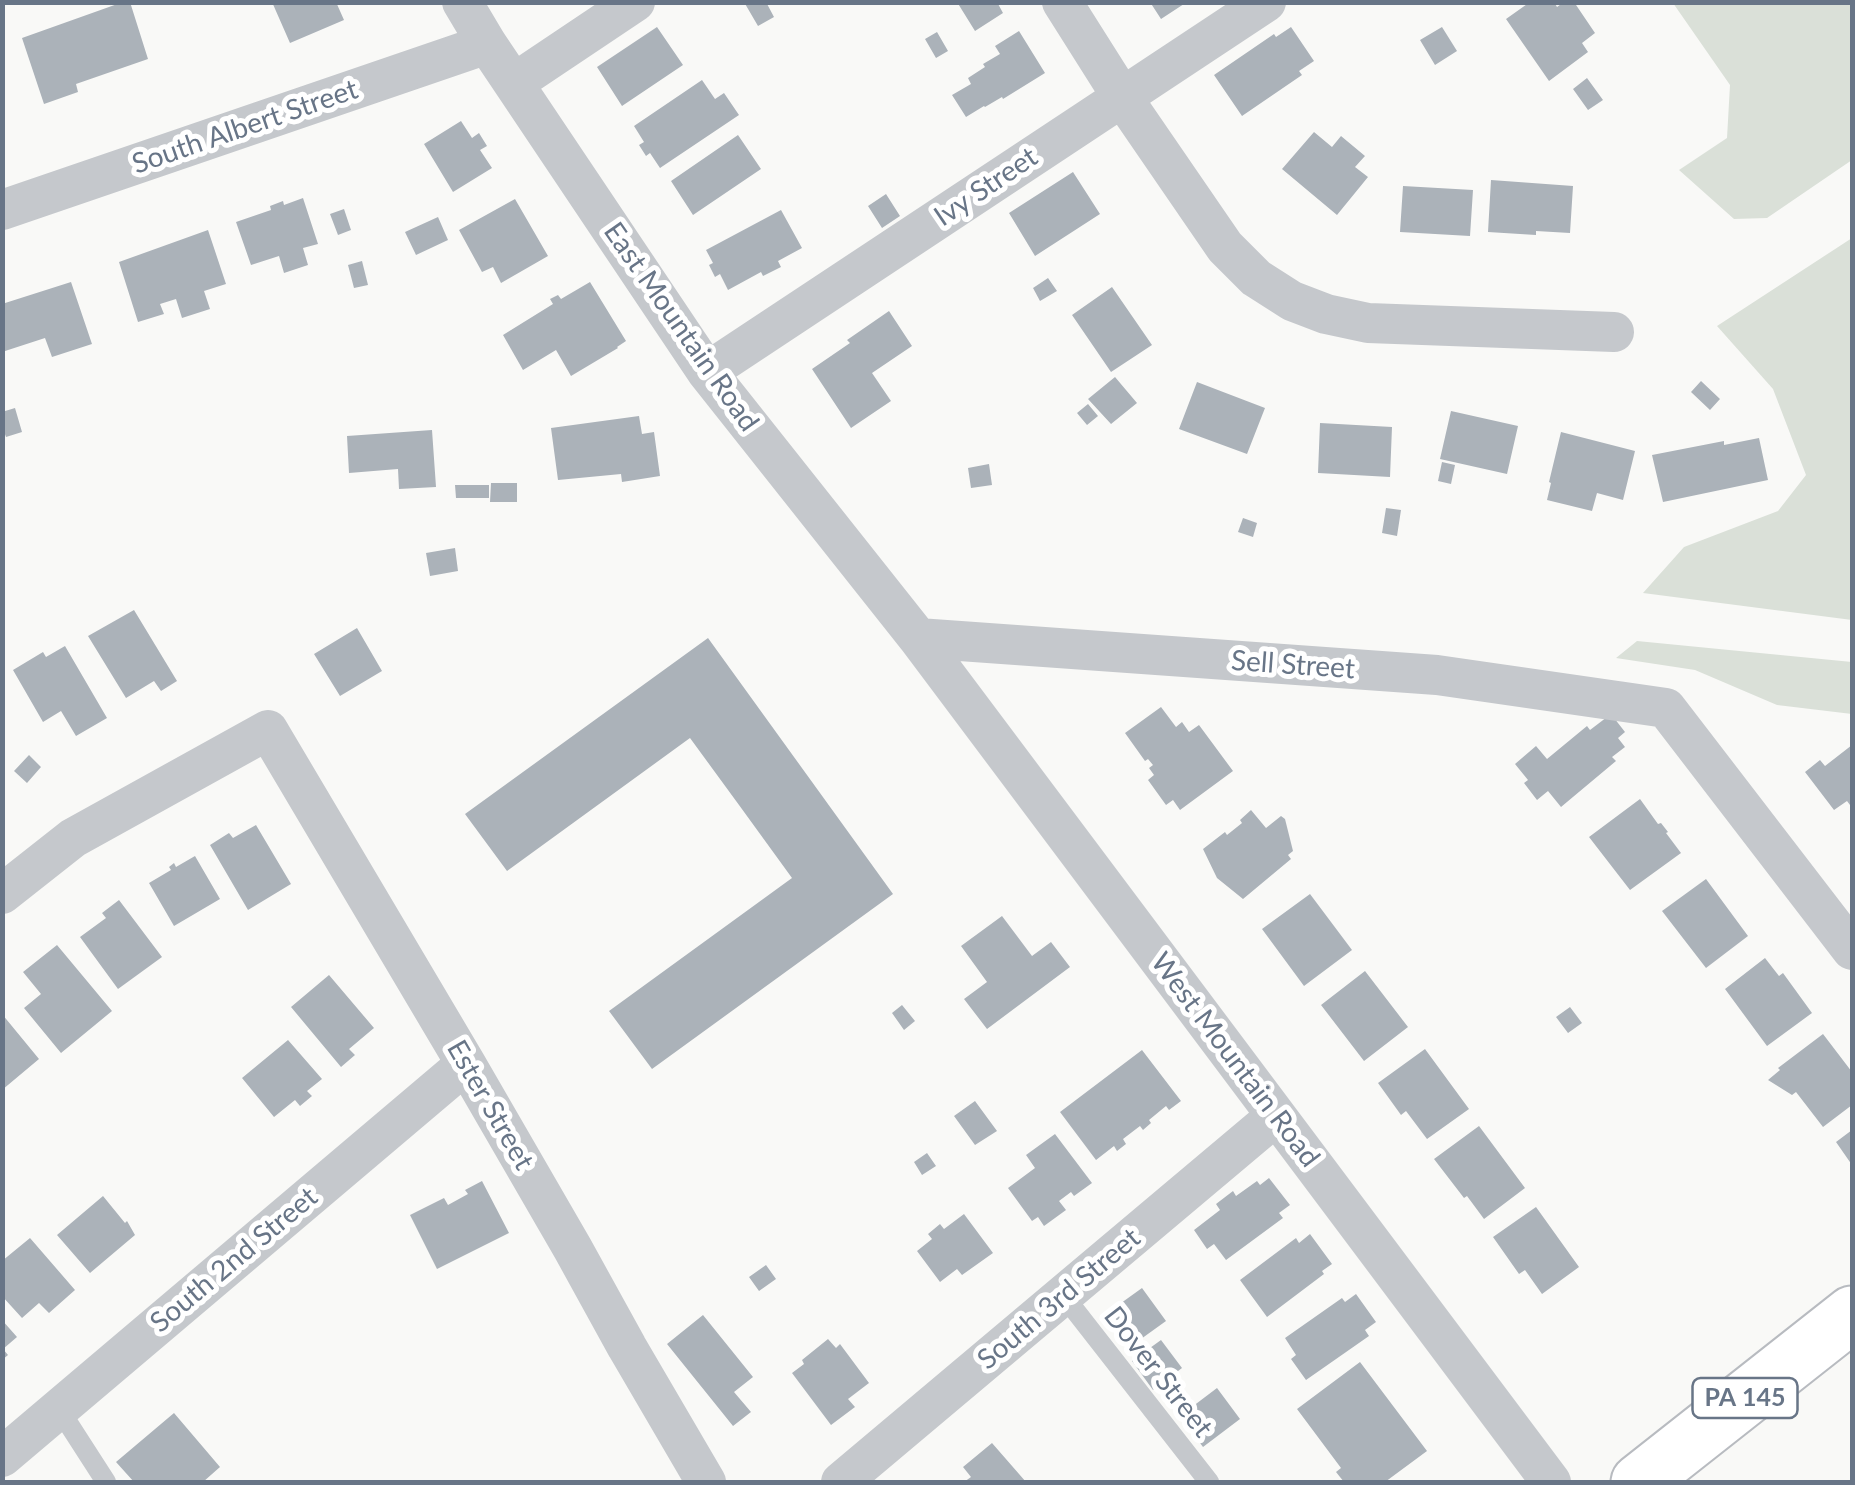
<!DOCTYPE html>
<style>
body{margin:0}
#map{position:relative;width:1855px;height:1485px;overflow:hidden;background:#f9f9f7;font-family:Lato,sans-serif}
canvas{display:block}
.frame{position:absolute;inset:0;border:5px solid #687587;pointer-events:none}
</style>
<div id="map">
<canvas width="1855" height="1485"></canvas>
<div class="frame"></div>
</div>
<script>
const context = document.querySelector('canvas').getContext('2d');
context.lineJoin = 'round';
function fill(path, color) { context.fillStyle = color; context.fill(path, 'evenodd'); }
const poly = rows => new Path2D(rows.map(r => 'M' + r).join(''));
function trace(path, color, width, dash) { context.strokeStyle = color; context.lineWidth = width; context.lineCap = dash ? 'butt' : 'round'; context.setLineDash(dash || []); context.stroke(path); }
function drawText(font, color, halo, rows, align = 'center') {
  context.font = font + ' Lato,sans-serif'; context.lineWidth = 10; context.setLineDash([]); context.textBaseline = 'middle'; context.strokeStyle = halo; context.fillStyle = color; for (const [text, x, y, turn = 0] of rows) {
    context.save(); context.translate(x, y); context.rotate((+turn || 0) * Math.PI / 180); context.textAlign = isNaN(turn) ? turn : align; if (halo) context.strokeText(text, 0, 0); context.fillText(text, 0, 0); context.restore();
  }
}
const green = poly([
 [1673,3,1852,3,1852,160,1767,218,1734,219,1679,170,1727,138,1730,85],
 [1852,238,1852,620,1643,593,1684,547,1778,511,1806,475,1773,389,1717,326],
 [1637,641,1852,662,1852,714,1777,705,1695,670,1616,658]
]);
const building = poly([
 [123,2,130,2,148,59,76,84,78,92,44,104,22,38],
 [272,2,336,2,344,20,290,43],
 [744,2,766,2,774,17,758,26],
 [957,2,997,2,1003,13,975,31],
 [1150,2,1187,2,1161,19],
 [1530,2,1554,2,1557,7,1564,2,1574,2,1595,33,1582,43,1588,52,1549,81,1506,19],
 [657,27,683,65,622,106,597,67],
 [1291,27,1314,61,1299,71,1302,75,1242,116,1214,75,1274,34,1276,37],
 [1442,27,1457,51,1435,65,1420,40],
 [1019,31,1045,73,1003,99,1002,97,985,107,984,106,966,117,952,95,971,84,968,78,985,67,983,64,1000,54,995,46],
 [937,32,948,51,936,58,925,39],
 [1587,78,1603,100,1588,110,1573,89],
 [702,80,715,99,724,93,739,115,660,168,650,153,646,156,639,145,644,142,634,126],
 [461,121,472,138,479,133,487,146,480,150,492,168,453,192,424,144],
 [1314,132,1332,147,1341,136,1365,156,1355,167,1368,177,1337,215,1282,169],
 [738,135,761,169,693,215,671,181],
 [1073,172,1100,214,1035,256,1009,213],
 [1491,180,1573,186,1570,233,1536,231,1536,235,1488,232],
 [1403,186,1473,190,1470,236,1400,232],
 [886,194,900,216,882,228,868,206],
 [303,198,318,244,303,248,308,265,284,273,279,256,251,265,236,222,271,210,270,206,283,201,284,205],
 [515,199,548,256,501,283,493,267,482,272,459,230],
 [344,209,351,230,338,235,330,214],
 [781,210,802,248,778,261,781,267,763,276,761,272,728,290,720,274,715,277,709,265,713,263,706,250],
 [438,217,448,240,416,255,405,232],
 [208,230,226,284,204,291,210,309,182,318,176,299,160,304,164,314,138,322,119,262],
 [362,261,368,285,354,288,348,265],
 [1048,278,1057,291,1040,301,1033,288],
 [71,282,92,344,52,357,45,338,2,352,2,304],
 [590,282,626,341,617,347,618,348,571,376,556,350,523,370,503,335,553,304,550,299,558,295,561,299],
 [1112,287,1152,345,1111,372,1072,315],
 [889,311,912,346,872,373,891,401,851,428,812,369,850,343,847,340],
 [1115,377,1137,403,1111,424,1088,399],
 [1701,381,1720,399,1710,410,1691,392],
 [1197,382,1265,408,1247,454,1179,429],
 [1088,404,1098,416,1087,425,1077,413],
 [15,408,22,432,6,437,2,426,2,412],
 [1451,411,1518,426,1507,474,1440,459],
 [639,416,642,434,654,432,660,476,622,482,621,474,558,480,551,428],
 [1320,423,1392,427,1390,477,1318,473],
 [432,430,436,487,399,489,398,469,349,473,347,436],
 [1561,432,1635,451,1623,500,1597,493,1592,511,1547,500,1551,483,1549,482],
 [1759,438,1768,480,1663,502,1652,455,1724,441,1724,445],
 [1442,462,1455,465,1451,484,1438,481],
 [989,464,992,485,971,488,968,468],
 [491,483,517,483,517,502,490,502],
 [455,485,489,485,489,498,456,498],
 [1386,508,1401,510,1397,536,1382,533],
 [1243,518,1257,523,1253,537,1238,532],
 [455,548,458,571,430,576,426,553],
 [134,610,177,681,161,691,154,681,126,698,88,636],
 [357,628,382,671,340,696,314,654],
 [708,638,893,894,652,1069,609,1011,792,878,739,805,690,738,507,871,465,814],
 [65,646,107,718,76,736,61,711,43,722,13,670,43,652,46,657],
 [1161,707,1176,727,1182,722,1189,732,1199,725,1233,771,1180,810,1173,800,1166,805,1148,780,1154,775,1149,768,1153,765,1148,759,1145,761,1125,733],
 [1611,714,1625,732,1618,738,1625,747,1612,757,1616,761,1561,807,1548,791,1537,800,1524,783,1528,780,1515,764,1536,746,1547,759,1587,726,1590,730],
 [1852,745,1852,802,1850,805,1847,801,1834,810,1805,772,1820,760,1825,766],
 [29,755,41,767,27,783,14,771],
 [1640,799,1658,824,1661,823,1668,832,1666,833,1681,853,1630,890,1589,837],
 [1251,810,1266,828,1281,816,1285,819,1293,851,1288,855,1291,859,1243,899,1217,878,1203,849,1225,832,1227,835,1242,823,1240,820],
 [256,825,291,884,248,910,210,845,229,833,233,838],
 [195,856,220,899,174,926,149,883,171,870,169,867,174,863,176,867],
 [1706,879,1748,936,1706,968,1662,911],
 [1310,894,1352,950,1304,986,1262,929],
 [119,900,162,957,118,989,80,937,106,918,102,913],
 [1002,916,1032,956,1051,942,1070,967,987,1029,964,999,987,982,961,946],
 [57,945,112,1011,61,1053,24,1008,41,994,23,972],
 [1765,958,1779,976,1783,973,1812,1013,1767,1046,1725,989],
 [1365,971,1408,1027,1364,1061,1321,1005],
 [329,975,374,1028,349,1049,355,1055,341,1067,291,1007],
 [902,1005,915,1021,904,1030,892,1013],
 [1570,1007,1582,1023,1568,1033,1556,1017],
 [2,1014,39,1059,2,1090],
 [1823,1034,1852,1072,1852,1105,1823,1127,1796,1092,1792,1095,1768,1080,1780,1070,1778,1068],
 [288,1040,322,1079,307,1091,312,1096,300,1106,295,1100,274,1117,242,1078],
 [1425,1049,1469,1109,1427,1139,1406,1111,1401,1115,1378,1083],
 [1142,1050,1181,1101,1169,1110,1166,1106,1149,1120,1151,1123,1143,1130,1140,1126,1123,1139,1126,1144,1117,1151,1114,1146,1096,1160,1060,1112],
 [975,1101,997,1131,975,1145,954,1116],
 [1479,1126,1525,1188,1484,1219,1467,1196,1464,1198,1434,1159],
 [1852,1130,1852,1165,1836,1142],
 [1055,1134,1092,1183,1074,1196,1071,1192,1059,1201,1066,1210,1044,1226,1038,1217,1032,1221,1008,1188,1035,1168,1026,1155],
 [927,1153,936,1166,922,1175,914,1162],
 [1269,1178,1290,1205,1279,1213,1283,1218,1226,1260,1214,1244,1207,1249,1194,1230,1220,1210,1216,1204,1233,1191,1236,1196,1257,1181,1260,1185],
 [482,1181,509,1233,437,1269,410,1215,444,1198,448,1205,468,1194,465,1190],
 [103,1196,125,1223,127,1221,135,1235,90,1273,57,1235],
 [1536,1207,1579,1267,1542,1294,1525,1270,1519,1274,1493,1237],
 [964,1214,993,1253,962,1275,957,1269,940,1282,917,1251,932,1239,928,1234,940,1224,944,1229],
 [1310,1234,1332,1264,1322,1271,1324,1274,1267,1317,1240,1280,1296,1238,1299,1243],
 [30,1238,75,1290,49,1313,39,1303,22,1318,2,1296,2,1261],
 [766,1265,776,1279,759,1291,749,1277],
 [1142,1288,1166,1321,1134,1344,1110,1311],
 [1356,1294,1376,1322,1365,1330,1369,1336,1306,1380,1291,1359,1296,1355,1285,1338,1342,1298,1345,1302],
 [703,1315,753,1377,734,1392,751,1412,733,1426,667,1344],
 [2,1320,17,1337,3,1349,8,1355,2,1360],
 [828,1339,836,1348,840,1344,869,1383,848,1399,855,1407,831,1425,792,1373,804,1364,802,1360],
 [1161,1340,1182,1368,1153,1390,1132,1361],
 [1360,1362,1427,1451,1385,1482,1344,1482,1336,1472,1341,1468,1297,1409],
 [1217,1388,1240,1419,1203,1447,1180,1416],
 [174,1413,220,1467,203,1482,134,1482,116,1462],
 [992,1443,1026,1482,964,1482,971,1477,963,1467]
]);
const service = poly([
 [1063,1295,1209,1482],
 [59,1409,106,1482]
]);
const minor = poly([
 [462,2,487,44,707,372,918,638,1551,1482],
 [1062,2,1122,97,1225,247,1256,278,1292,301,1326,314,1368,323,1614,332],
 [514,83,635,2],
 [2,210,487,44],
 [707,372,1266,2],
 [918,638,1437,675,1666,708,1852,950],
 [2,894,73,838,268,730,466,1064,573,1249,627,1347,706,1482],
 [2,1457,466,1064],
 [841,1482,1276,1116]
]);
const primary = poly([
 [1639,1482,1852,1314]
]);
const shields = [
 [1745,1398,105]
];
const shieldNames = [
 ["PA 145",1745,1398]
];
const streetNames = [
 ["South Albert Street",245,127,-19],
 ["Ivy Street",986,187,-34],
 ["East Mountain Road",681,327,55],
 ["Sell Street",1293,665,4],
 ["West Mountain Road",1235,1060,53],
 ["Ester Street",490,1105,60],
 ["South 2nd Street",234,1260,-40],
 ["South 3rd Street",1059,1299,-40],
 ["Dover Street",1158,1372,52]
];
fill(green, '#dae0d8');
fill(building, '#abb2b9');
trace(primary, '#b8bbc0', 59);
trace(service, '#c5c8cc', 20);
trace(minor, '#c5c8cc', 40);
trace(primary, '#fff', 55);
for (const [x, y, w] of shields) { const box = new Path2D(); box.roundRect(x - w / 2, y - 20, w, 40, 8); context.fillStyle = '#fff'; context.fill(box); trace(box, '#687587', 2.5); }
drawText('bold 25px', '#687587', null, shieldNames);
drawText('28px', '#687587', '#fff', streetNames);
</script>
